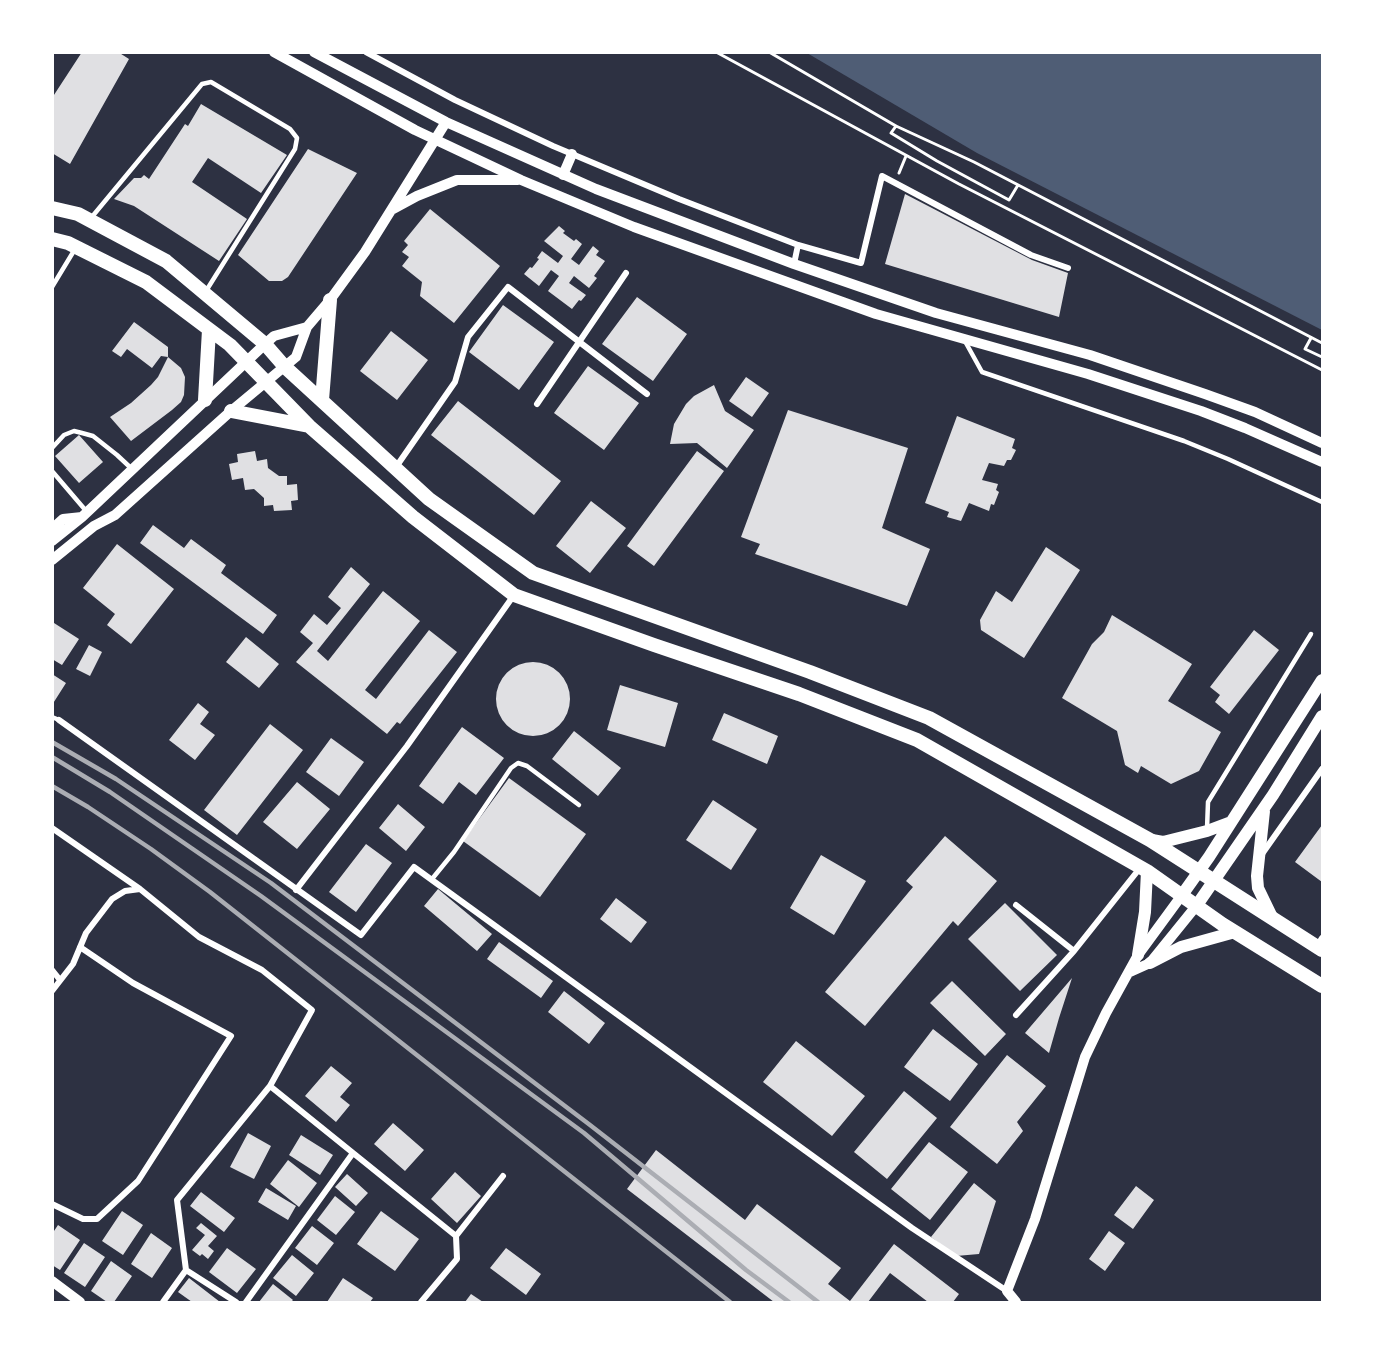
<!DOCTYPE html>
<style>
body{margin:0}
#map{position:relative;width:1375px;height:1355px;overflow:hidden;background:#2d3142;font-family:"Source Serif 4",serif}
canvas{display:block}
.frame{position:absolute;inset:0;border:54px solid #fff;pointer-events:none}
</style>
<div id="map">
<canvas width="1375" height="1355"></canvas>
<div class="frame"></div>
</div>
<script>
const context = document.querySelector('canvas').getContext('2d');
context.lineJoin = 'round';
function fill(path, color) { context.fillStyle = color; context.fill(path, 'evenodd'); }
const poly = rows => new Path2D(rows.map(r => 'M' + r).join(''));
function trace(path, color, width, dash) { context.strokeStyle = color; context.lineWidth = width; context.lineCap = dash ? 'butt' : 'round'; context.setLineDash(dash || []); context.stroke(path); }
const water = poly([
 [807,53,1322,53,1322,330,977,153]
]);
const building = poly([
 [82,52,118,52,129,59,70,164,52,153,52,98],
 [201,104,287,155,261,193,208,158,192,182,247,219,219,261,134,206,114,199,134,178,141,178,144,175,149,179,185,124,188,126],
 [308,149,357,173,288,277,282,281,269,281,238,255],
 [905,194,1032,260,1068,273,1059,317,885,264],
 [430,209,500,266,454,323,420,296,422,282,402,266,409,257,402,252,408,245,404,241],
 [559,226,565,231,563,233,574,241,576,239,582,244,571,259,579,265,593,246,599,251,596,255,605,261,594,276,597,278,589,288,574,276,569,283,586,295,581,301,579,300,572,309,548,291,559,276,551,270,539,286,524,274,530,267,532,268,539,259,537,258,542,251,558,263,563,256,544,241],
 [637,297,687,334,653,381,602,344],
 [503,305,554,342,519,390,469,352],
 [134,322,168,347,168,357,161,356,152,368,127,349,121,357,112,351],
 [391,331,428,360,397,400,360,371],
 [168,357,181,368,185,377,184,395,181,402,172,410,131,441,110,417,131,403,151,385,158,377],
 [588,366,639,403,604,450,554,413],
 [746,377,769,393,752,417,729,401],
 [714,385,725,411,754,430,727,468,697,443,670,444,674,424,686,404,694,396],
 [458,401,561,481,534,515,431,435],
 [788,410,908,448,882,528,930,549,907,606,755,554,760,544,741,537],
 [957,416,1015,439,1012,448,1016,450,1011,460,1007,460,1004,466,989,463,982,480,998,484,996,490,999,492,994,505,991,504,989,511,969,503,961,521,947,517,949,512,925,503],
 [79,435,103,462,79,483,55,456],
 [255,451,257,461,267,459,268,468,279,476,287,476,287,485,297,484,298,500,291,501,292,510,274,511,273,505,264,506,264,498,254,489,245,490,243,478,232,480,229,464,238,462,237,454],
 [697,451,724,471,654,566,627,546],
 [591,501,626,528,590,573,556,546],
 [153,525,184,548,191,539,226,565,221,573,277,615,263,634,140,543],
 [117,544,174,589,131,644,107,625,115,614,83,588],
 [1046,547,1080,570,1024,658,981,630,980,620,996,591,1012,602],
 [351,567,370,584,317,651,328,661,383,591,420,621,365,690,376,699,429,630,457,652,400,724,397,722,387,734,296,662,313,643,300,632,314,614,327,625,341,608,328,597],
 [1112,615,1192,664,1168,701,1221,732,1199,771,1171,784,1141,766,1138,773,1125,765,1117,731,1062,698,1092,644,1104,632],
 [54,623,79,639,62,665,52,659],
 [1254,630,1279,650,1229,714,1215,702,1220,695,1210,687],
 [246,637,279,664,259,688,226,662],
 [89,645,102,652,90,676,76,669],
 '496 699a37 37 0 1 1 74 0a37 37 0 1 1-74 0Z',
 [52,674,66,683,52,705],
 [620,685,678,703,665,747,607,730],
 [198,703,209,712,200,724,215,735,195,760,169,740],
 [724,713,778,736,767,764,712,740],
 [270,724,303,750,237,835,204,810],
 [462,727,504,758,476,795,459,782,443,804,419,786],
 [574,731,621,768,598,796,552,759],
 [331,738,364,762,339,796,306,772],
 [509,778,586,834,540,897,463,841],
 [297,782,330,809,297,849,263,822],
 [713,800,757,829,731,870,686,840],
 [398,804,425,827,406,851,379,828],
 [1322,825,1322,882,1295,862],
 [945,836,997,881,958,926,953,921,865,1026,825,992,913,887,906,881],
 [366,844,392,863,356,912,329,892],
 [821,855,866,881,834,935,790,908],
 [438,889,492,934,477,951,424,906],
 [616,898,647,922,631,943,600,919],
 [1005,903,1057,955,1020,991,968,939],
 [499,942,553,981,541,998,487,959],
 [1072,978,1059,1018,1049,1053,1025,1033],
 [952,981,1006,1034,985,1056,930,1003],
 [564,991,605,1023,589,1044,548,1012],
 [933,1029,978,1064,950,1101,904,1067],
 [796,1041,865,1096,832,1136,763,1082],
 [1007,1055,1046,1086,1017,1122,1023,1131,997,1164,950,1127],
 [331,1066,352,1083,340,1097,350,1105,336,1122,305,1096],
 [904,1091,937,1118,887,1179,854,1152],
 [393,1123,424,1150,405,1171,374,1144],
 [248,1133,271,1146,254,1179,230,1167],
 [301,1135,333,1155,320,1175,289,1155],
 [929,1142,968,1172,930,1220,891,1189],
 [656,1150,745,1220,757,1204,841,1268,828,1284,850,1301,894,1244,959,1294,953,1302,928,1302,890,1273,868,1302,774,1302,627,1189],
 [288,1160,317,1183,299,1207,270,1184],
 [455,1172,481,1196,457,1223,431,1199],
 [347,1174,368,1193,356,1206,335,1187],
 [974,1183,996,1201,979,1254,956,1256,931,1237],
 [1136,1186,1154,1200,1133,1229,1114,1215],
 [266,1188,296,1206,288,1220,258,1202],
 [201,1192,235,1218,224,1232,190,1206],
 [335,1196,355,1212,336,1235,317,1220],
 [122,1211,143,1225,123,1255,102,1241],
 [381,1211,419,1239,395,1271,357,1244],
 [201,1223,217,1236,208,1246,214,1251,208,1259,202,1254,200,1256,192,1250,205,1235,196,1228],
 [58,1225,80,1240,60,1270,52,1265,52,1234],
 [312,1226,334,1243,317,1265,295,1248],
 [1109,1231,1125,1243,1105,1271,1089,1259],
 [151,1233,172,1248,152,1278,131,1264],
 [84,1243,105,1257,85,1287,64,1273],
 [227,1248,256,1269,237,1293,209,1272],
 [506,1248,541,1274,526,1295,490,1268],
 [292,1255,314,1273,296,1296,273,1278],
 [111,1261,132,1276,114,1302,107,1302,91,1291],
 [189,1278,220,1302,192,1302,178,1292],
 [343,1278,373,1298,370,1302,327,1302],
 [273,1284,293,1300,291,1302,259,1302],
 [471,1294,483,1302,465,1302]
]);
const path = poly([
 [716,52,959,184,1322,370],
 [769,52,896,126,974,162,1322,343],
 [896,126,891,133,937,161,1009,200,1018,185],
 [899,173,906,156],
 [1311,338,1305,349,1322,357]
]);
const service = poly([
 [91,218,202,84,211,82,290,129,297,138,295,149,206,291],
 [52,287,75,249],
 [966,343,982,372,1184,441,1228,459,1322,502],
 [52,448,64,435,74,431,82,433,93,436,117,455,132,469],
 [52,471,87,512],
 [52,717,59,720],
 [1207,829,1208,802,1311,634],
 [432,879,454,852,511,768,518,763,527,766,579,805]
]);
const minor = poly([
 [366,52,455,100,553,146,679,199,798,245,861,263,882,176,1031,255,1068,268],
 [794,264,798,245],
 [537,404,626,273],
 [396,467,455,382,468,337,508,287,647,394],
 [59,720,361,935,414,867,912,1228,1007,1291],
 [52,828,140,889],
 [1262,854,1322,769],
 [296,890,407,746,514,595],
 [1016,905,1074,951,1140,868],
 [1317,946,1322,938],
 [52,970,60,980],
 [52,991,73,964,86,933,112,899,125,891,140,889,199,937,262,970,312,1010,270,1086,177,1200,186,1270,163,1302],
 [1016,1015,1074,951],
 [270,1086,456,1236,457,1259,421,1302],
 [52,1204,83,1219,97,1219,138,1181,231,1036,133,983,80,947],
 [456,1236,503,1176],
 [186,1270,236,1302],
 [246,1302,353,1153]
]);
const tertiary = poly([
 [274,52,415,130,521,180,634,227,876,314,1088,374,1201,411,1245,428,1322,462],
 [314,52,446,122,596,189,794,264,936,313,1090,355,1205,394,1255,412,1322,443],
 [563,175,572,154],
 [393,209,417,196,457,180,518,180],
 [52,529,63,519,82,517],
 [52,541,82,517,265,344,274,336,307,327],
 [52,560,94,526,115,515,231,411,296,357,307,327,330,300,365,252,446,122],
 [1130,972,1150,963,1197,905],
 [52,1281,80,1302],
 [1016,1302,1007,1291,1035,1219,1085,1057,1106,1013,1138,955,1182,895]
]);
const secondary = poly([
 [1264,811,1257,876,1258,888,1272,917],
 [1152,840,1163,842,1207,831,1231,822],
 [1182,895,1209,857,1322,680],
 [1197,905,1273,795,1322,716],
 [1138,955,1145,912,1147,871],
 [1150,963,1181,947,1235,932]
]);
const primary = poly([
 [52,208,78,214,166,261,265,344,285,367,429,499,533,573,810,672,929,718,1150,840,1322,950],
 [52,239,68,243,146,282,230,345,309,426,413,517,514,595,654,645,799,694,917,740,1147,871,1222,924,1322,986],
 [205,400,209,330],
 [322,400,330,300],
 [231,411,309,426]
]);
const rail = poly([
 [52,742,116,779,271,883,590,1125,818,1302],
 [52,757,110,792,261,896,584,1133,746,1270,789,1302],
 [52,786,88,807,151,849,210,892,730,1302]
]);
fill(water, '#4f5d75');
fill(building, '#e0e0e3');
trace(path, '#fff', 3);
trace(service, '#fff', 4.5);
trace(minor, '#fff', 6);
trace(tertiary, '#fff', 10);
trace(secondary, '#fff', 12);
trace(primary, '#fff', 14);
trace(rail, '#abadb3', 4.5);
</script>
